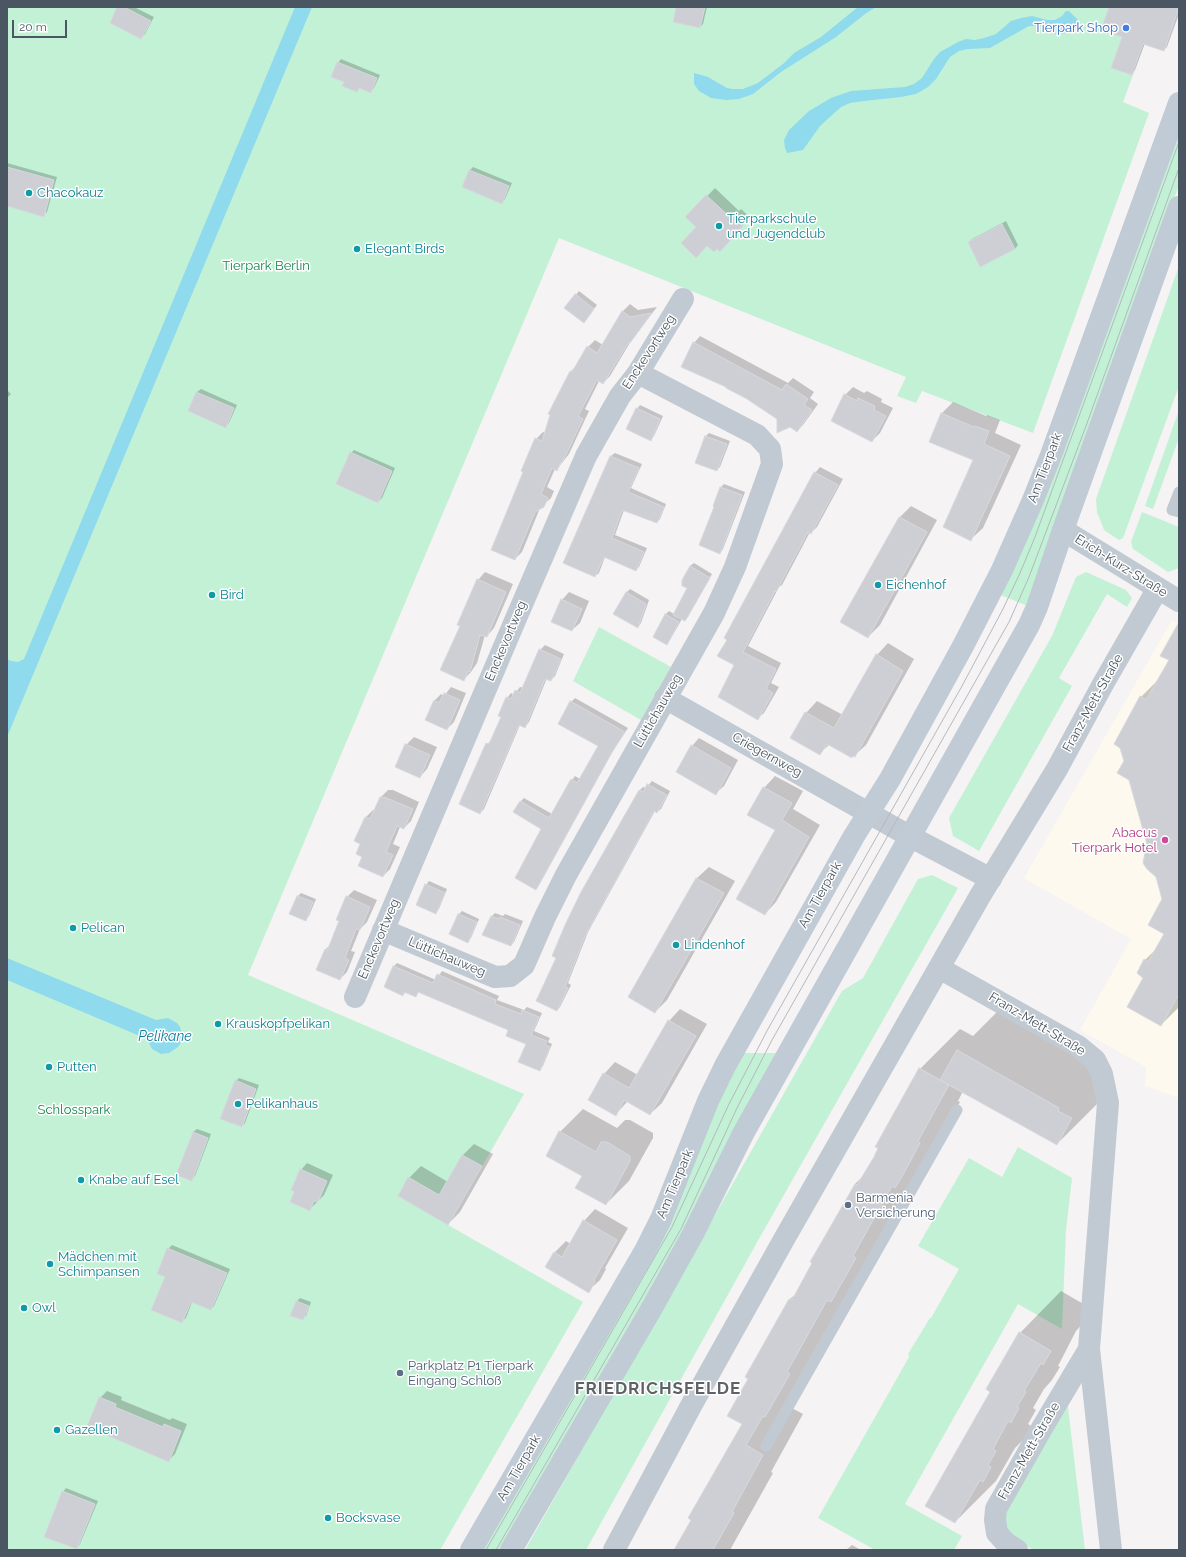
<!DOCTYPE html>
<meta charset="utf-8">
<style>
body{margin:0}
#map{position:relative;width:1186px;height:1557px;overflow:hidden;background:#f5f3f3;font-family:Raleway,sans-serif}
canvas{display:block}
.frame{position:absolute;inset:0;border:8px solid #4a5661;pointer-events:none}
.scale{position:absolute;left:12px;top:20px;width:55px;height:18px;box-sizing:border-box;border:2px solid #4a5661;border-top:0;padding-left:5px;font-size:12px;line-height:14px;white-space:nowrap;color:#4a5661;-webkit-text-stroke:3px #fff;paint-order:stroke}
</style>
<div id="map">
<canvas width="1186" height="1557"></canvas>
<div class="frame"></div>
<div class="scale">20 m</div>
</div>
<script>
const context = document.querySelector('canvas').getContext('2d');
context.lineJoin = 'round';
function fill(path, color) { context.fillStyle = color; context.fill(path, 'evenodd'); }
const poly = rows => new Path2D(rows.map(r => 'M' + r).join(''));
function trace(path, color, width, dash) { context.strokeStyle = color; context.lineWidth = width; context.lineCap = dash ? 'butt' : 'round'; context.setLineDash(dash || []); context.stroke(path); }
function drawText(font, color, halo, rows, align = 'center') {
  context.font = font + ' Raleway,sans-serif'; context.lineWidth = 3; context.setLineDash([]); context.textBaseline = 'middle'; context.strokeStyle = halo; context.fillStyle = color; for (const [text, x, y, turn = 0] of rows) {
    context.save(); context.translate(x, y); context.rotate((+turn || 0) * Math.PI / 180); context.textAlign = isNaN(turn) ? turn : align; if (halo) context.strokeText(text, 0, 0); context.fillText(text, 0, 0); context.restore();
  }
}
const commercial = poly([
 [1172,620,1179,625,1179,1098,1145,1086,1146,1067,1080,1030,1131,939,1024,878]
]);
const green = poly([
 [7,7,1158,7,1123,102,1149,113,1033,433,922,391,916,403,897,396,906,377,559,238,248,975,524,1094,448,1225,583,1302,440,1550,7,1550],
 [1179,126,1179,185,1028,606,998,594],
 [1179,266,1179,386,1123,538,1119,540,1104,530,1097,512,1096,499],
 [1179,410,1179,438,1153,509,1145,506],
 [1142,512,1179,527,1179,568,1168,572,1133,549,1131,542],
 [1086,572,1126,590,1132,598,1127,607,1107,594,1059,678,1072,686,979,851,953,836,949,818,1052,636,1076,577],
 [599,627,671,667,641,720,573,681],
 [932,875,958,888,760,1237,586,1550,525,1550,842,991,863,978,918,879],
 [740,1053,780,1053,690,1229,503,1550,481,1550,719,1100],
 [1018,1147,1072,1178,1066,1230,1062,1329,1018,1304,905,1504,962,1536,954,1550,875,1550,818,1518,909,1357,908,1354,930,1318,931,1318,959,1269,918,1246,969,1158,1002,1177],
 [1067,1399,1085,1550,1034,1550,1014,1539,1004,1524,1007,1508]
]);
const water = poly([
 [295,7,312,7,7,737,8,693,7,659,11,661,18,662,24,659],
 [858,7,876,7,865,14,836,37,781,72,753,94,739,99,726,100,711,98,699,91,694,84,694,73,708,77,727,88,733,89,743,89,758,83,783,64,794,53,821,37],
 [1066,11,1069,11,1078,20,1077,27,1072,32,1062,34,1054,34,1041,26,1029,26,990,48,968,49,959,51,950,57,936,79,928,87,916,94,901,97,864,101,850,103,841,107,820,126,803,150,787,153,785,148,784,140,789,130,809,111,831,98,851,91,905,87,914,84,922,78,934,59,940,52,958,42,966,39,975,40,984,38,996,34,1011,21,1021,18,1032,16,1047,20,1055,20,1062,16],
 [7,958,156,1020,168,1018,177,1023,180,1027,182,1034,182,1041,178,1047,169,1053,161,1054,152,1049,147,1039,7,980]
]);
const shadow = poly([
 [119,7,134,7,154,17,145,34,141,38],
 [677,7,707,7,703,24,700,27],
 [1110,7,1179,7,1179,14,1167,47,1164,50,1145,43,1135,70,1132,74,1123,36],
 [341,59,380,75,374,88,371,91,360,87,357,91,345,81,338,63],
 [7,163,57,177,47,212,43,215,7,205],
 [473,167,512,183,505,199,502,203,463,186,470,170],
 [715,188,739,211,741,209,750,217,720,250,687,217],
 [1006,221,1018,245,1015,249,981,266,969,242,972,239],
 [579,291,597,305,587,318,565,308],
 [630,304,638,310,657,307,631,341,610,376,603,383,599,381,585,409,589,411,569,454,557,469,555,469,547,487,554,491,551,498,540,508,522,552,515,559,525,472,536,439,543,432,546,433,571,371,577,365,588,347,595,340,603,345,623,311],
 [700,336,788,383,793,378,814,392,810,398,818,404,803,425,797,431,747,398,694,343],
 [853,387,864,393,867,391,882,399,881,402,893,408,880,433,872,441,845,395],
 [201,389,237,405,229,423,225,426,197,392],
 [7,390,11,394,7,398],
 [953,402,986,416,987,415,1000,420,995,433,1021,445,983,528,971,539,975,459,930,442,942,413],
 [640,405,663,416,654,436,650,440,637,409],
 [709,433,730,441,720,467,716,470,706,436],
 [354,450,395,468,382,498,378,502,351,453],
 [615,453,642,464,631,488,666,504,660,519,657,522,624,510,615,535,647,548,639,567,636,570,605,557,599,573,595,576,564,562,611,456],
 [820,467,843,479,817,527,811,533,810,532,782,585,779,587,748,646,781,663,771,683,779,687,764,713,758,718,735,665,728,639,815,473],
 [724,484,745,492,723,549,720,553,721,487],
 [911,506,937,520,880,625,868,637,841,622,900,517],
 [694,563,712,574,688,617,685,620,682,619,670,640,667,643,665,615,669,611,674,614,688,588,683,580,690,566],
 [485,572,513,584,494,628,487,636,485,635,477,663,471,672,464,679,461,625,478,580],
 [630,589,649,600,641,623,638,627,626,593],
 [569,592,589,601,580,623,572,630,562,600],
 [1179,630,1179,1007,1161,1025,1145,977,1145,960,1158,947,1165,934,1163,899,1125,761,1141,697,1159,679,1170,660],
 [888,643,914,659,866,745,854,756,851,757,830,744,820,753,806,713,817,701,843,715,877,655],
 [545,645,564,654,555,676,551,680,547,678,529,722,525,727,520,725,484,809,480,813,487,744,492,740,502,717,507,698,511,693,514,695,520,687,524,688,540,650],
 [451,687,466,693,454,722,447,729,434,701,441,694,444,696],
 [575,698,628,728,614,749,539,885,542,829,521,801,524,798,552,814,572,780,575,776,580,779,599,746,559,723,571,702],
 [414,737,437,747,427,769,420,777,406,745],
 [699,738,738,760,724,786,716,793,692,746],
 [775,776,803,791,793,809,820,825,776,902,765,914,776,830,764,788],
 [652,781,670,791,661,809,657,812,655,811,588,932,568,983,571,985,560,1007,557,1010,537,1001,640,790,643,787,646,788],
 [388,790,393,790,419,802,411,821,404,828,400,827,393,844,400,847,390,869,383,876,363,856,361,843,356,841,366,817,373,810,375,811,381,797],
 [709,867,735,881,667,1000,655,1012,629,997,697,878],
 [429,881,447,889,439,909,435,913,426,885],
 [354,890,377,900,367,922,360,929,351,951,355,952,347,972,340,979,325,950,331,944,341,921,347,897],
 [301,893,316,899,309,916,305,920,298,896],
 [462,911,479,919,471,938,467,942,459,914],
 [495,913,503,916,505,914,523,921,514,942,511,945,492,916],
 [397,963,436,980,442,971,499,996,497,1000,524,1010,527,1007,542,1013,534,1031,550,1038,548,1042,552,1044,543,1066,539,1070,527,1044,509,1029,420,991,416,996,406,992,403,995,394,966],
 [680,1009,707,1024,662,1103,650,1114,628,1101,615,1115,604,1074,615,1062,638,1075,669,1021],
 [999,1010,1100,1066,1098,1103,1057,1144,963,1091,958,1101,960,1102,936,1146,786,1405,803,1414,771,1472,773,1473,730,1550,675,1550,744,1424,749,1378,790,1299,798,1292,814,1263,812,1262,855,1184,864,1175,875,1157,920,1069,960,1029,973,1036],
 [239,1078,259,1085,245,1123,242,1126,236,1081],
 [583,1109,617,1128,625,1120,630,1120,653,1133,653,1138,629,1181,606,1204,583,1176,560,1132],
 [197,1129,211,1134,195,1176,191,1180,193,1132],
 [474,1144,493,1154,460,1212,448,1224,409,1178,421,1166,448,1182,463,1155],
 [307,1163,333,1175,324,1195,310,1209,296,1192,301,1170],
 [595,1209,628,1228,605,1268,606,1269,600,1280,588,1291,554,1253,566,1241,571,1244,584,1221],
 [172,1245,230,1269,214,1306,211,1309,192,1302,186,1318,182,1321,166,1277,168,1249],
 [1061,1291,1092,1309,1084,1322,1076,1331,1058,1366,1060,1367,1052,1380,1044,1389,1033,1408,1036,1410,1028,1424,1031,1426,1024,1439,1015,1448,996,1481,955,1522,991,1391,1020,1333],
 [300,1298,311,1302,306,1316,302,1319,297,1301],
 [107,1391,122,1397,121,1400,170,1420,172,1418,187,1424,175,1454,168,1461,100,1398],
 [66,1488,98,1501,80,1544,77,1548,63,1492],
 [852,1545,861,1550,846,1550]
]);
const building = poly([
 [117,7,124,7,151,21,141,39,110,23,117,7],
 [676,7,705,7,700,28,673,22,676,7],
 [1109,7,1179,7,1164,51,1143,44,1132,75,1111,68,1122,37,1101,30,1109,7],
 [337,62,377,78,371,93,359,88,357,92,342,86,344,82,331,77,337,62],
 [7,167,54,180,44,217,7,206,7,167],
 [469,170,509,186,502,204,462,187,469,170],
 [706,195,731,218,733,216,743,226,720,252,717,249,714,252,707,246,696,258,681,243,696,227,685,217,706,195],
 [1002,224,1015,249,980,267,968,242,1002,224],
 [575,294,594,309,584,323,564,308,575,294],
 [622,311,630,317,652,313,630,343,629,342,603,384,597,380,578,416,583,419,562,463,561,462,557,471,552,468,541,494,548,498,544,507,535,512,515,560,491,550,523,472,521,471,535,438,542,441,550,415,548,414,570,371,572,372,587,346,597,353,622,311],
 [693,342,782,390,786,384,808,399,804,405,812,410,797,432,790,427,777,433,777,419,747,399,726,388,726,387,681,367,693,342],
 [196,392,234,408,226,428,188,411,196,392],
 [844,394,857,401,858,398,875,406,874,410,886,416,872,442,831,421,844,394],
 [636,408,660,419,651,441,626,429,636,408],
 [941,413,974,427,975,426,989,431,984,444,1010,456,971,541,943,527,973,460,929,442,941,413],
 [705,436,727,444,717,471,695,463,705,436],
 [350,452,392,471,378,503,336,484,350,452],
 [610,456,639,468,628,492,664,507,657,523,622,510,612,538,644,552,636,571,604,557,595,577,563,563,610,456],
 [814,472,838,485,811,534,808,532,776,592,775,591,743,652,776,669,766,689,773,693,758,720,718,697,734,665,717,656,727,640,724,638,814,472],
 [720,487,742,495,720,554,699,545,714,507,713,506,720,487],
 [899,517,927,532,868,638,840,622,899,517],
 [690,566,710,578,685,621,673,615,687,588,682,586,682,580,690,566],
 [477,579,506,592,487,637,480,635,470,672,468,671,464,681,440,670,460,626,457,625,477,579],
 [626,592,646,604,638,628,613,614,626,592],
 [561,599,582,609,572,631,551,622,561,599],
 [665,614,679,622,667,645,653,637,665,614],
 [1179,622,1179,994,1161,1026,1127,1007,1143,978,1137,973,1144,959,1148,962,1164,934,1148,925,1162,899,1156,877,1147,869,1143,863,1145,853,1148,848,1129,780,1117,773,1124,761,1120,748,1114,744,1140,696,1146,700,1169,660,1160,656,1179,622],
 [539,649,561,659,551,681,545,679,525,728,519,725,480,814,459,804,486,743,489,744,501,717,498,716,506,697,511,699,515,690,520,693,539,649],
 [876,654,903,671,855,757,852,756,852,758,827,744,820,755,790,738,805,712,834,728,876,654],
 [444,693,460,700,447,730,425,720,434,700,439,703,444,693],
 [570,701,625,732,611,754,536,890,515,878,541,829,513,812,520,801,549,818,571,779,577,783,598,746,558,724,570,701],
 [405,744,430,755,420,778,395,767,405,744],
 [691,745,731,768,716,795,676,772,691,745],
 [647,784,667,795,657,813,654,811,585,936,565,987,568,988,557,1011,536,1001,556,958,552,956,565,925,581,892,639,790,643,792,647,784],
 [763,787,792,803,782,820,809,837,765,915,736,899,775,830,747,815,763,787],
 [380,797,384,798,384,797,413,809,404,829,397,826,386,852,393,855,383,877,358,866,362,857,356,854,360,844,354,841,365,817,370,819,380,797],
 [696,878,724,893,655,1013,628,997,696,878],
 [425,884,445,893,436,914,416,905,425,884],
 [297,896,313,902,306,921,289,914,297,896],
 [346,896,370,907,360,930,356,929,345,958,349,960,340,980,316,970,325,949,327,951,339,921,336,920,346,896],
 [458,914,477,922,468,943,449,934,458,914],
 [491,916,499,919,500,917,520,925,511,946,482,935,491,916],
 [393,966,433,983,437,974,496,1000,495,1004,521,1014,522,1010,539,1017,531,1035,547,1041,545,1045,550,1047,540,1071,518,1062,526,1044,506,1036,508,1030,418,992,416,997,404,992,403,996,384,987,393,966],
 [668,1020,696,1036,650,1115,624,1100,616,1116,588,1100,603,1073,629,1088,668,1020],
 [957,1050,1059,1108,1058,1111,1072,1118,1057,1145,940,1080,957,1050],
 [919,1068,949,1085,918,1141,920,1143,904,1173,895,1188,892,1186,853,1256,856,1258,831,1302,827,1300,787,1372,790,1374,765,1417,763,1416,746,1445,763,1455,732,1512,734,1513,713,1550,674,1550,691,1520,688,1518,742,1424,727,1416,748,1379,745,1377,789,1299,792,1300,812,1263,810,1262,855,1184,857,1185,874,1157,878,1148,875,1147,919,1068],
 [235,1080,256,1089,242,1127,220,1119,235,1080],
 [559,1131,596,1152,601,1142,607,1142,630,1156,630,1161,606,1205,575,1188,582,1176,546,1156,559,1131],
 [193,1132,208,1138,192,1181,176,1175,193,1132],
 [462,1155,482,1166,448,1225,398,1196,408,1177,439,1195,462,1155],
 [300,1169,327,1181,318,1202,314,1201,310,1211,290,1202,294,1192,291,1190,300,1169],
 [583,1220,617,1240,594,1280,595,1281,589,1293,545,1267,554,1252,562,1257,583,1220],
 [167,1248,227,1273,211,1310,191,1302,182,1323,151,1310,165,1277,157,1274,167,1248],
 [296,1301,309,1306,303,1320,290,1316,296,1301],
 [1019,1332,1051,1351,1043,1365,1041,1363,1024,1391,1026,1392,1017,1407,1019,1408,1011,1423,1008,1421,993,1449,996,1451,988,1465,991,1467,983,1482,980,1480,955,1523,925,1506,990,1392,986,1389,1019,1332],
 [99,1397,116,1404,115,1407,163,1427,164,1424,181,1431,169,1462,104,1434,104,1435,86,1429,99,1397],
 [62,1491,95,1504,77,1549,44,1537,62,1491]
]);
const lane = poly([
 [1179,492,1172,510,1179,512],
 [766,1446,957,1110]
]);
const street = poly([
 [1063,530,1179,601],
 [665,698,911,837,991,879],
 [383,930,495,977,510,976,524,965,545,917,566,875,714,613,735,567,772,464,770,449,757,435,638,373],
 [939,968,1078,1046,1095,1060,1102,1074,1108,1103,1089,1349,1111,1550],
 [355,997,514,623,586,456,620,396,638,373,683,299],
 [614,1550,692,1404,783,1241,980,896,1057,769,1103,684,1158,588],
 [1017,1550,1006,1543,997,1533,995,1520,996,1509,1042,1428,1089,1349]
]);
const secondary = poly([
 [471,1550,646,1249,661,1219,708,1101,725,1066,854,836,890,779,963,646,1002,570,1033,500,1051,455,1179,103],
 [511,1550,653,1306,693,1234,744,1132,1029,625,1037,607,1063,530,1179,207]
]);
const tram = poly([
 [486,1550,672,1227,729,1104,768,1029,962,686,1003,609,1020,573,1035,537,1179,142],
 [496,1550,681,1229,737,1108,772,1040,1009,622,1029,577,1086,426,1179,168]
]);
const markers = [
 [1126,28,4,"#3f7fe0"],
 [29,193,4,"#0f9aa8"],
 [719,226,4,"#0f9aa8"],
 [357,249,4,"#0f9aa8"],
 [878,585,4,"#0f9aa8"],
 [212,595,4,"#0f9aa8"],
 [1165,840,4,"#d1479c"],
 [73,928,4,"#0f9aa8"],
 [676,945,4,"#0f9aa8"],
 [218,1024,4,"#0f9aa8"],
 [49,1067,4,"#0f9aa8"],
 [238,1104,4,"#0f9aa8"],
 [81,1180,4,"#0f9aa8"],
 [848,1205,4,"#5c6f8a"],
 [50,1264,4,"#0f9aa8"],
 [24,1308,4,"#0f9aa8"],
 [400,1373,4,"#5c6f8a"],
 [57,1430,4,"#0f9aa8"],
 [328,1518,4,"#0f9aa8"]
];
const shopNames = [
 ["Tierpark Shop",1118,28]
];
const cultureNames = [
 ["Chacokauz",37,193],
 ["Tierparkschule",727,219],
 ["und Jugendclub",727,234],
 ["Elegant Birds",365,249],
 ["Eichenhof",886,585],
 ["Bird",220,595],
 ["Pelican",81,928],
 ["Lindenhof",684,945],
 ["Krauskopfpelikan",226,1024],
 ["Putten",57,1067],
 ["Pelikanhaus",246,1104],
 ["Knabe auf Esel",89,1180],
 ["Mädchen mit",58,1257],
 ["Schimpansen",58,1272],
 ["Owl",32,1308],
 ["Gazellen",65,1430],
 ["Bocksvase",336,1518]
];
const parkNames = [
 ["Tierpark Berlin",266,266],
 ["Schlosspark",74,1110]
];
const streetNames = [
 ["Enckevortweg",649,352,-57],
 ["Am Tierpark",1045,468,-69],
 ["Erich-Kurz-Straße",1121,566,32],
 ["Enckevortweg",506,641,-67],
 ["Franz-Mett-Straße",1093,703,-61],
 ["Lüttichauweg",658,711,-60],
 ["Criegernweg",767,755,29],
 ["Am Tierpark",820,895,-61],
 ["Enckevortweg",379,939,-67],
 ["Lüttichauweg",447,957,23],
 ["Franz-Mett-Straße",1037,1024,31],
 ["Am Tierpark",675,1184,-67],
 ["Franz-Mett-Straße",1029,1451,-60],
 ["Am Tierpark",519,1468,-60]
];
const hotelNames = [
 ["Abacus",1157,833],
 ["Tierpark Hotel",1157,848]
];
const serviceNames = [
 ["Barmenia",856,1198],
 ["Versicherung",856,1213],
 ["Parkplatz P1 Tierpark",408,1366],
 ["Eingang Schloß",408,1381]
];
const waterNames = [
 ["Pelikane",165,1037]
];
const districtNames = [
 ["FRIEDRICHSFELDE",658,1389]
];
fill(commercial, '#fdf9ef');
fill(green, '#c3f1d5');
fill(water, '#90daee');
fill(shadow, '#0003');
fill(building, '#cdcfd5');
trace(building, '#d7d9de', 1);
trace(lane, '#c1cad2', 11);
trace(street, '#c1cad2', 22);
trace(secondary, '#c1cbd6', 22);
trace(tram, '#b5b8bd', 1);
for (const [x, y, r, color] of markers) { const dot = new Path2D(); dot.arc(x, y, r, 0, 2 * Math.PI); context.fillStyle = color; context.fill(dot); trace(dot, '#fff', 1.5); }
drawText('13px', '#366cbe', '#fff', shopNames, 'right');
drawText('13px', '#0d838f', '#fff', cultureNames, 'left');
drawText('13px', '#17864f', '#fff', parkNames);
drawText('13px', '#4a5661', '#fff', streetNames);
drawText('13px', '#b23c85', '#fff', hotelNames, 'right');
drawText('13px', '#4e5e75', '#fff', serviceNames, 'left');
drawText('italic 14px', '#0c7c9b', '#fff', waterNames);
context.letterSpacing = '1px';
drawText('bold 17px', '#5f6368', '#fff', districtNames);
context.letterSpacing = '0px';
</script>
